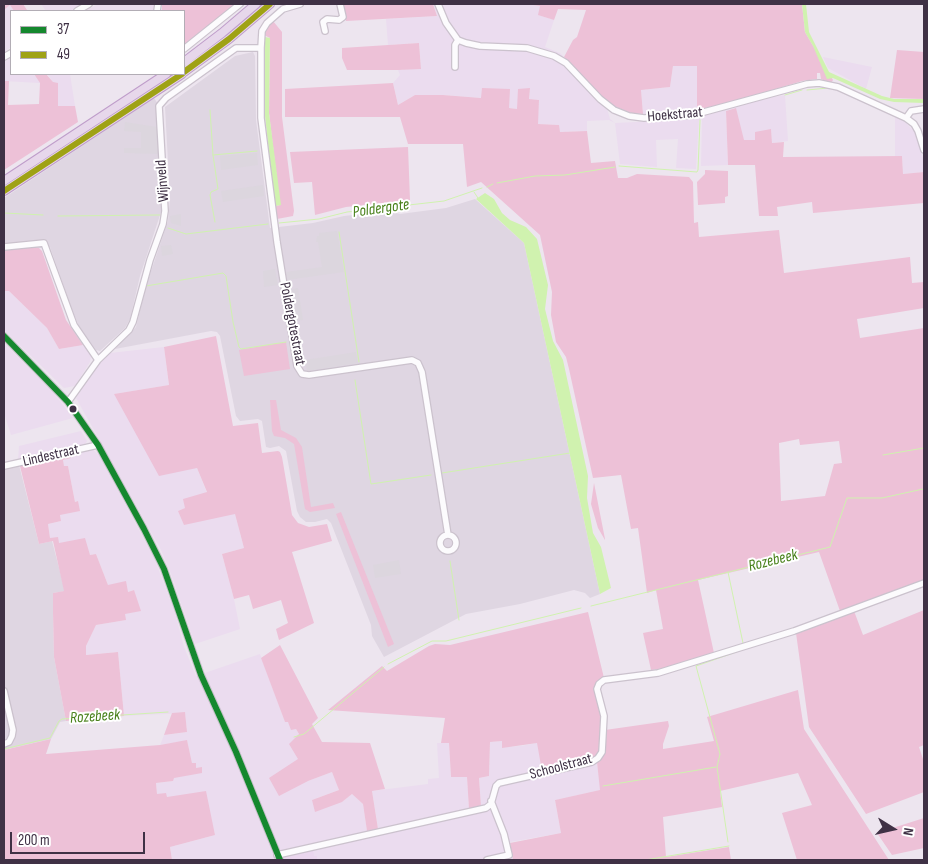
<!DOCTYPE html>
<style>
body{margin:0}
#map{position:relative;width:928px;height:864px;overflow:hidden;background:#ede5ef;font-family:"Sofia Sans Condensed",sans-serif}
canvas{display:block}
.frame{position:absolute;inset:0;border:5px solid #3f3145;pointer-events:none}
.legend{position:absolute;left:10px;top:10px;width:175px;height:65px;box-sizing:border-box;background:#fff;border:1px solid #b2adb5;margin:0;padding:6px 9px;list-style:none;font-size:15px;color:#3f3145}
.legend li{display:flex;align-items:center;gap:10px;height:25px}
.legend b{width:25px;border:1px solid #b2adb5}
.north{position:absolute;left:868px;top:804px;width:50px;height:50px;-webkit-text-stroke:4px #fff;paint-order:stroke;rotate:100deg;font-size:14px;font-weight:700;line-height:20px;text-align:center;color:#3f3145}
.north::after{content:'';display:block;margin:auto;width:18px;height:22px;background:#3f3145;clip-path:polygon(50% 0,100% 100%,50% 72%,0 100%)}
.scale{position:absolute;left:10px;top:832px;width:135px;height:22px;box-sizing:border-box;border:2px solid #3f3145;border-top:0;padding-left:6px;font-size:15px;line-height:18px;white-space:nowrap;color:#3f3145;-webkit-text-stroke:4px #fff;paint-order:stroke}
</style>
<div id="map">
<canvas width="928" height="864"></canvas>
<div class="frame"></div>
<ul class="legend">
<li><b style="height:6px;background:#15882e"></b>37</li>
<li><b style="height:6px;background:#9fa215"></b>49</li>
</ul>
<div class="north">N</div>
<div class="scale">200 m</div>
</div>
<script>
const context = document.querySelector('canvas').getContext('2d');
context.lineJoin = 'round';
function fill(path, color) { context.fillStyle = color; context.fill(path, 'evenodd'); }
const poly = rows => new Path2D(rows.map(r => 'M' + r).join(''));
function trace(path, color, width, dash) { context.strokeStyle = color; context.lineWidth = width; context.lineCap = dash ? 'butt' : 'round'; context.setLineDash(dash || []); context.stroke(path); }
function drawText(font, color, halo, rows, align = 'center') {
  context.font = font + ' "Sofia Sans Condensed",sans-serif'; context.lineWidth = 4; context.setLineDash([]); context.textBaseline = 'middle'; context.strokeStyle = halo; context.fillStyle = color; for (const [text, x, y, turn = 0] of rows) {
    context.save(); context.translate(x, y); context.rotate((+turn || 0) * Math.PI / 180); context.textAlign = isNaN(turn) ? turn : align; if (halo) context.strokeText(text, 0, 0); context.fillText(text, 0, 0); context.restore();
  }
}
const residential = poly([
 [41,4,82,4,70,11,46,11],
 [98,4,154,4,154,11,85,11],
 [433,4,526,4,540,6,539,15,554,20,545,47,560,53,604,98,610,119,615,123,698,119,697,110,643,114,641,90,670,87,673,66,697,66,698,110,785,95,788,141,772,143,771,130,755,140,743,140,735,108,726,111,728,165,701,166,702,119,699,120,696,169,676,168,678,139,656,140,657,167,620,164,615,123,609,120,587,121,587,131,559,132,559,125,537,124,539,100,529,99,530,89,517,109,509,108,482,88,482,98,443,95,415,95,398,105,393,83,400,75,398,70,421,68,419,43,388,45,386,19,437,16],
 [10,5,14,11,11,11,11,47,4,52,4,10],
 [823,57,872,67,866,89,828,68],
 [11,58,11,74,34,74,40,83,4,81,4,62],
 [47,74,70,74,75,106,58,106,53,82],
 [895,117,904,121,914,131,924,161,924,172,903,174,902,156,895,156],
 [4,291,9,291,47,328,59,349,83,345,91,356,90,362,75,386,64,388,4,330],
 [4,343,53,392,73,418,11,435,4,413],
 [164,347,169,385,115,394,197,468,207,493,186,508,178,511,235,514,244,548,222,554,234,599,240,629,195,644,171,574,161,550,76,398,100,361,110,353],
 [81,431,87,441,85,444,18,461,19,446],
 [92,449,99,455,155,560,175,613,184,647,196,676,260,654,285,722,288,722,296,729,299,734,298,759,308,781,332,772,338,785,339,790,312,800,342,802,352,794,363,804,367,831,378,828,372,791,428,784,428,779,439,778,437,743,449,743,451,777,467,776,469,808,481,806,479,778,489,776,490,742,502,741,502,747,521,746,537,743,595,758,597,762,601,790,555,800,561,833,510,842,513,860,172,860,170,847,215,835,210,816,157,794,156,783,173,781,173,778,196,768,192,763,187,741,160,745,164,735,187,732,185,713,124,716,118,652,86,655,86,646,96,625,125,620,124,614,134,590,128,592,108,585,96,554,90,555,58,543,50,538,48,524,61,521,60,515,78,501,75,502,68,466,64,467,63,460,71,458,70,455]
]);
const industrial = poly([
 [253,52,255,56,256,120,270,228,313,223,344,216,387,211,400,214,446,208,475,199,524,243,600,594,590,598,585,593,574,590,520,604,466,614,384,657,372,636,371,625,362,602,331,523,327,519,315,522,306,522,300,517,297,511,286,451,279,446,270,448,266,447,262,421,258,419,240,421,236,416,220,336,217,332,211,331,115,349,136,327,146,286,168,221,170,199,165,107,235,56],
 [154,98,158,104,156,111,162,209,140,276,130,319,125,328,100,351,96,350,79,326,72,310,50,247,39,248,30,246,4,248,4,198],
 [18,461,39,544,52,541,65,591,53,593,53,613,54,657,66,721,60,722,51,739,4,750,4,463]
]);
const education = poly([
 [313,849,314,856,317,856,317,860,283,860,282,856]
]);
const green = poly([
 [4,4,23,4,27,10,24,11,14,11,10,5,4,10],
 [162,4,236,4,184,45,184,11,162,11],
 [343,4,433,4,437,16,346,21],
 [526,4,802,4,805,32,833,80,831,83,828,82,821,79,820,73,817,73,817,79,802,81,740,100,697,110,697,66,673,66,670,87,641,90,643,114,631,113,614,106,604,98,564,57,573,40,577,37,586,10,558,9,554,20,538,15,540,6],
 [273,21,282,32,282,117,294,211,293,216,277,219,275,206,280,205,269,113,270,38,264,35,267,28],
 [419,43,421,69,398,70,347,70,342,58,342,48],
 [897,50,924,52,924,99,890,98],
 [34,74,46,74,53,82,58,83,58,106,75,106,78,122,4,170,4,81,9,81,8,105,39,104,40,83],
 [393,83,398,105,415,95,443,95,481,98,482,88,510,89,509,108,517,109,518,89,530,88,529,99,539,100,538,124,559,125,560,132,587,131,591,163,615,161,618,178,627,178,637,174,689,177,693,182,694,223,698,222,699,237,779,230,784,273,910,257,912,283,924,282,924,308,857,319,860,338,924,328,924,580,840,611,819,552,698,580,714,653,665,668,651,670,643,633,663,629,656,590,647,593,638,528,631,529,621,475,593,478,569,369,566,357,556,342,551,315,552,292,540,235,481,182,467,187,463,144,408,144,400,117,285,117,285,89],
 [799,439,800,445,839,441,842,463,834,464,825,496,781,501,779,443],
 [736,108,744,140,755,140,755,132,771,129,772,143,784,142,783,157,902,156,903,174,924,172,924,203,813,213,812,202,777,207,778,216,759,216,755,165,728,165,726,111],
 [408,147,410,200,346,207,315,215,312,182,294,183,290,152],
 [705,170,728,171,728,196,725,197,725,203,698,205,697,182,705,174],
 [30,246,39,248,42,251,66,320,83,345,59,349,47,328,9,291,4,291,4,248],
 [216,336,233,426,258,423,262,453,278,451,280,452,282,457,292,515,298,523,309,527,327,524,332,541,292,552,314,623,279,640,276,629,288,623,281,600,253,609,249,595,234,599,222,554,244,548,235,514,184,525,178,511,185,508,183,499,207,492,197,468,159,476,114,394,169,385,164,347],
 [286,342,290,369,244,376,239,350],
 [270,400,276,400,281,430,296,438,302,447,311,507,333,503,335,508,310,512,305,509,294,444,285,438,274,436,272,431],
 [70,455,71,458,63,460,64,466,68,466,75,502,78,501,80,511,60,515,61,521,48,524,50,538,58,537,59,543,85,538,90,555,96,554,108,585,126,581,128,592,134,590,141,611,125,614,126,620,96,625,86,646,86,655,118,652,124,716,66,721,54,657,53,613,53,593,64,591,53,541,39,544,20,466],
 [594,483,605,539,605,540,598,528,591,504],
 [341,512,394,644,388,647,336,514],
 [924,610,924,745,919,747,924,762,924,792,866,814,809,727,796,633,854,611,863,635],
 [588,612,604,678,597,683,594,689,601,715,600,749,597,756,592,759,542,771,537,743,502,748,502,741,490,742,489,776,479,778,481,806,469,809,467,777,451,777,449,743,441,743,445,718,328,710,382,666,387,671,429,646,435,644,450,645],
 [280,645,318,718,312,724,322,742,370,743,385,789,372,791,378,829,367,831,363,804,352,794,342,802,315,812,312,800,339,790,332,772,308,781,279,796,269,778,298,759,289,744,299,734,296,729,291,730,288,722,285,722,261,658],
 [798,690,804,729,889,860,795,860,797,860,782,813,812,805,798,773,720,791,722,807,663,817,666,857,729,847,731,860,513,860,510,843,561,833,555,800,600,790,597,762,600,761,604,754,605,730,668,721,669,726,663,744,663,749,714,741,707,717],
 [185,712,187,732,164,735,172,713],
 [51,739,46,754,160,745,187,740,192,763,196,763,196,768,202,767,202,773,174,778,173,781,156,783,157,794,166,793,167,797,206,791,215,835,170,847,172,860,4,860,4,750],
 [924,818,924,848,892,855,877,833]
]);
const parking = poly([
 [125,122,157,127,159,154,124,153,124,148,141,148,141,132,124,131],
 [257,153,258,165,221,170,220,156],
 [263,185,264,196,223,202,221,191],
 [181,214,181,226,171,223,170,216],
 [337,231,344,272,287,280,286,272,322,267,318,242,316,242,317,236,319,236,319,233],
 [171,245,173,254,162,256,161,246],
 [275,269,278,285,264,287,263,271],
 [298,288,303,320,294,321,291,307,295,307,294,304,291,304,289,290],
 [356,352,358,363,307,371,305,360],
 [399,560,401,574,375,578,373,565]
]);
const water = poly([
 [802,4,806,4,809,32,829,72,882,96,894,99,924,99,924,103,894,102,880,99,833,78,827,79,813,46,805,32],
 [265,37,270,38,269,113,281,205,275,206,265,116],
 [485,193,494,199,502,213,510,220,526,227,537,239,548,285,545,309,553,341,563,360,588,476,587,498,593,533,601,547,611,588,600,594,524,243,476,199]
]);
const stream = poly([
 [807,90,828,88],
 [785,95,802,90],
 [210,110,213,155,218,189,211,192,210,195,215,222],
 [213,155,257,151],
 [619,166,697,172,698,170,700,120],
 [497,183,535,176,565,175,615,167],
 [487,187,493,184],
 [474,192,478,198],
 [4,213,43,215],
 [58,216,160,215],
 [279,223,319,219,347,212,444,201,482,188],
 [168,228,186,234,268,224],
 [339,232,359,362],
 [146,286,223,273,226,276,233,322,239,347,241,349,286,342],
 [355,380,371,484,431,475],
 [883,455,924,448],
 [442,473,570,453],
 [450,561,459,620],
 [728,572,743,643],
 [591,606,830,547,847,498,882,498,923,489],
 [388,664,432,641,446,641,581,608],
 [294,737,304,734,384,667],
 [4,749,50,738,59,721,62,719,168,712],
 [603,786,716,767],
 [728,842,717,767,720,754,696,666,745,649],
 [645,860,729,846]
]);
const minor = poly([
 [300,4,283,9,267,23,262,31,261,48,261,118,277,242,297,366,302,374,309,375,412,360,418,363,422,372,448,535],
 [438,4,446,23,458,40,466,43,480,46,527,48,554,56,566,63,600,99,614,110,629,116,644,118,693,115,807,84,819,83,838,87,906,118,914,124,918,131,924,150],
 [77,11,89,4],
 [157,11,158,4],
 [325,31,323,22,327,19,339,20,343,17,340,4],
 [184,49,240,4],
 [4,57,11,53],
 [455,67,455,45,458,40],
 [906,118,911,111,924,109],
 [4,247,44,243,74,325,98,360],
 [4,336,68,402,98,445,144,529,164,569,201,675,236,752,280,860],
 [68,402,98,360,129,330,133,322,150,260,163,224,165,211,159,106,166,98,236,48,261,48],
 [4,466,98,445],
 '440 543a8 8 0 1 1 16 0a8 8 0 1 1-16 0Z',
 [4,691,13,730,12,736,9,742,4,744],
 [277,855,486,808,491,804,496,786,499,783,592,762,598,758,602,752,604,716,597,689,599,684,604,680,658,673,794,631,924,583],
 [487,860,509,855,504,834,491,801]
]);
const highway = poly([
 [184,62,222,33,256,4],
 [184,72,229,39,270,4],
 [4,181,166,74],
 [4,191,182,74]
]);
const bus1 = poly([
 [4,336,68,402,98,445,144,529,164,569,201,675,236,752,280,860]
]);
const bus2 = poly([
 [184,72,229,39,270,4],
 [4,191,182,74]
]);
const markers = [
 [73,409,4.5,"#3f3145"]
];
const streetNames = [
 ["Hoekstraat",675,115,-5],
 ["Wijnveld",163,181,-94],
 ["Poldergotestraat",292,324,79],
 ["Lindestraat",51,456,-13],
 ["Schoolstraat",561,767,-15]
];
const waterNames = [
 ["Poldergote",381,209,-8],
 ["Rozebeek",773,561,-14],
 ["Rozebeek",95,717,-4]
];
fill(residential, '#ebdcef');
fill(industrial, '#dfd6e2');
fill(education, '#ead6ee');
fill(green, '#edc1d7');
fill(parking, '#dcd6de');
fill(water, '#d0f2af');
trace(stream, '#d0f2af', 1);
trace(minor, '#cbc2cd', 8);
trace(highway, '#bf9dca', 10);
trace(minor, '#fcfbfd', 5.5);
trace(highway, '#e7d7eb', 8);
trace(bus1, '#15882e', 6);
trace(bus2, '#9fa215', 6);
for (const [x, y, r, color] of markers) { const dot = new Path2D(); dot.arc(x, y, r, 0, 2 * Math.PI); context.fillStyle = color; context.fill(dot); trace(dot, '#fff', 2); }
drawText('15px', '#3f3145', '#fff', streetNames);
drawText('italic 16px', '#48801a', '#fff', waterNames);
</script>
